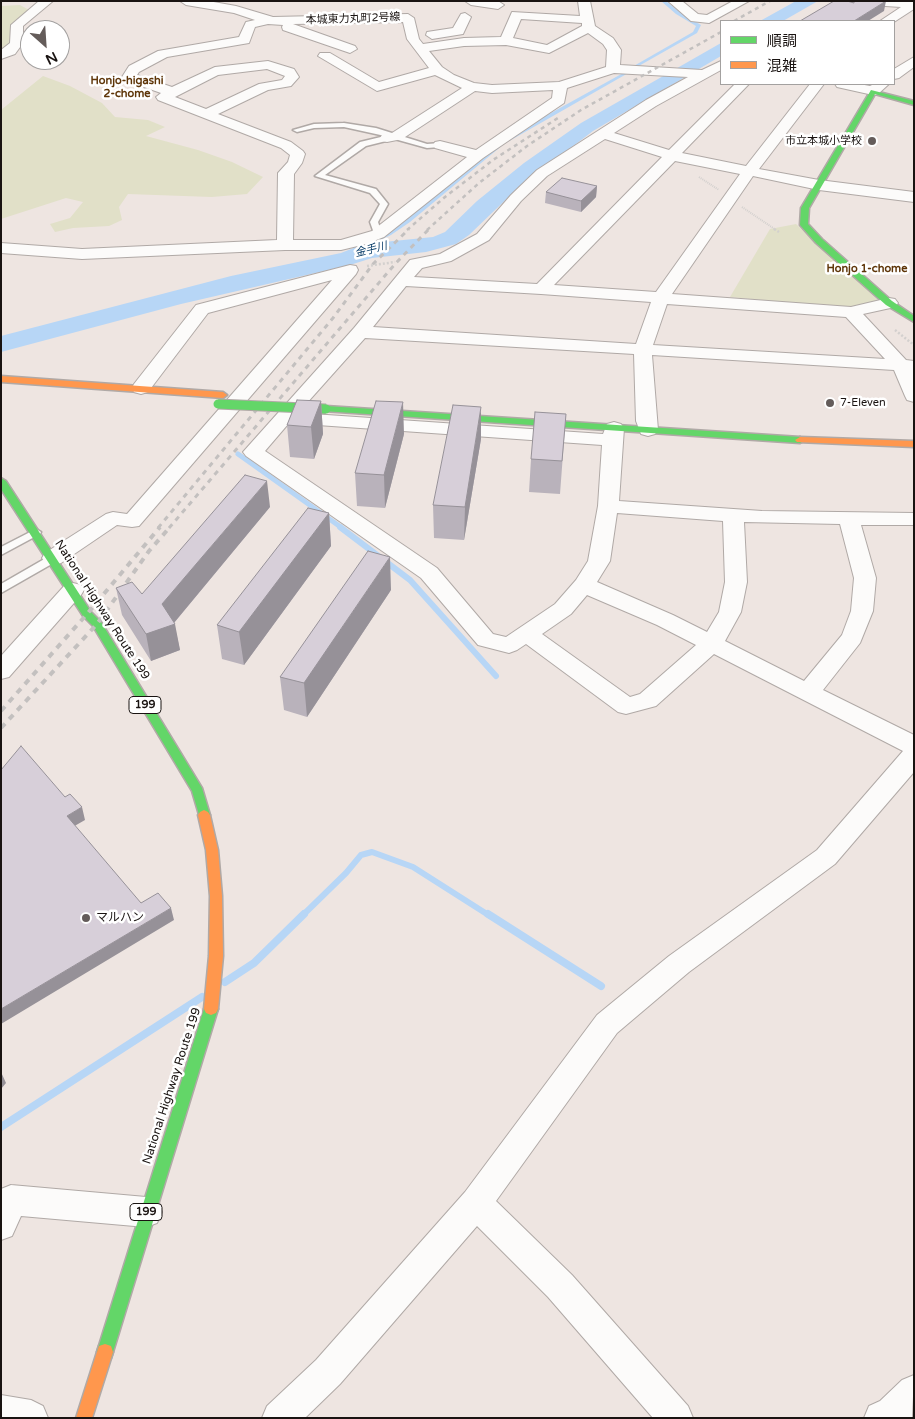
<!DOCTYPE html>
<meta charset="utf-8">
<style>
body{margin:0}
#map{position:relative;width:915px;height:1419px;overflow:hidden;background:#eee5e1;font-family:"Varela Round","Noto Sans JP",sans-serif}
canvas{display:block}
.frame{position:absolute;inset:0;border:2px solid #191311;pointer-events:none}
.legend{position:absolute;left:720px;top:20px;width:175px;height:65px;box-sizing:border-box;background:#fff;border:1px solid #a3a1a0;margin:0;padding:6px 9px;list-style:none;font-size:15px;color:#191311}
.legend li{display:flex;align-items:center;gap:10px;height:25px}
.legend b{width:25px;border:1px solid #a3a1a0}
.north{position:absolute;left:20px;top:20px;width:50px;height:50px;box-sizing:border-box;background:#fff;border:1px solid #a3a1a0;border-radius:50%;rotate:154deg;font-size:14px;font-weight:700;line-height:20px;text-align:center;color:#191311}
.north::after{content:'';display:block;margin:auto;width:18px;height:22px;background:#645c5a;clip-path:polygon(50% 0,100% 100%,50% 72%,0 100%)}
</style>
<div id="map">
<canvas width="915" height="1419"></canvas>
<div class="frame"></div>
<ul class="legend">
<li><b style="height:6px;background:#63d668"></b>順調</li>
<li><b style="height:6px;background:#ff974d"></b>混雑</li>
</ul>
<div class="north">N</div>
</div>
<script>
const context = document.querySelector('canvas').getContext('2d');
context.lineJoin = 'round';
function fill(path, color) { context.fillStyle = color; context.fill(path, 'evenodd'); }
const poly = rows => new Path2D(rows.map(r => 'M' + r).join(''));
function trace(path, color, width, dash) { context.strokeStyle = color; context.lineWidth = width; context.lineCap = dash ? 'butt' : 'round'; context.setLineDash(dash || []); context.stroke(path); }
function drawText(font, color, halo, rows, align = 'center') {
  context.font = font + ' "Varela Round","Noto Sans JP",sans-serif'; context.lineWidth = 5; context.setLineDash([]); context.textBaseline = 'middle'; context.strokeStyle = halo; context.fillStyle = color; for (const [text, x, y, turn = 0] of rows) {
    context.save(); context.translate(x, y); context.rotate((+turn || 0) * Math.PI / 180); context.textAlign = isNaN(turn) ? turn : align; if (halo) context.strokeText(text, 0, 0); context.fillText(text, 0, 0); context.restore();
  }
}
const green = poly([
 [20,5,31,11,18,23,13,44,1,50,1,6],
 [43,76,70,86,102,103,115,117,148,120,165,127,146,136,198,150,232,162,263,177,247,194,212,197,128,194,119,207,122,220,109,226,73,228,55,232,50,224,70,218,83,202,66,198,1,219,1,110],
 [796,224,878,300,847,308,730,297,770,229]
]);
const water = poly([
 [661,1,666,1,681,13,701,25,697,33,637,67,632,67,693,32,696,26,676,14],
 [796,1,818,1,783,21,760,21],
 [721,43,721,56,593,131,518,188,469,235,456,244,426,252,372,258,350,265,181,304,1,352,1,336,231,276,341,253,366,243,496,146,522,129,625,72,630,72,504,144,410,222,391,235,374,243,433,237,445,232,477,201,524,163,581,123]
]);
const streamFar2 = poly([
 [238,454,342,528]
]);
const streamFar1 = poly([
 [340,527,410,580,496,676],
 [302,916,346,873,361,855,372,852,413,867,490,916]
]);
const stream = poly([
 [488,914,601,986],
 [225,982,254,963,304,914],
 [1,1127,202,997]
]);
const pathFar1 = poly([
 [699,177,719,190],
 [742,207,776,230]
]);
const path = poly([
 [774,229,779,232],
 [367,266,395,262],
 [895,330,914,345]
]);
const lane = poly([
 [344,123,376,128,427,144,440,143,444,145,440,147,427,148,391,138,390,140,366,146,325,175,376,189,388,204,378,222,382,234,381,236,375,236,370,222,380,204,370,193,315,176,360,142,385,136,344,127,314,128,297,132,293,130,314,124,344,123],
 [36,529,41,532,40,534,1,555,1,547,36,529],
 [53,554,59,558,57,561,1,593,1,584,53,554]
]);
const street = poly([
 [39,1,53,1,23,26,23,43,15,54,1,59,1,50,10,43,11,25,39,1],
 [180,1,208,1,236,6,273,17,408,14,414,18,419,39,423,44,464,38,501,37,512,12,580,16,578,1,590,1,595,26,613,38,621,50,620,65,702,70,721,61,721,70,656,106,614,133,669,150,735,84,749,84,682,153,746,166,810,84,824,84,759,169,819,180,914,192,914,202,819,190,753,176,672,294,851,307,889,298,895,299,898,303,895,307,863,314,906,360,914,361,914,402,907,400,905,396,894,370,652,355,658,430,655,434,648,436,641,434,636,421,634,354,365,338,298,413,603,434,607,424,614,422,621,424,624,428,619,501,762,511,914,513,914,525,861,525,876,578,873,611,860,643,823,690,914,735,914,772,835,864,689,972,617,1033,496,1201,572,1275,688,1406,693,1418,653,1418,548,1297,477,1226,340,1384,305,1418,262,1418,267,1406,316,1360,465,1192,597,1015,669,956,817,850,903,751,714,654,656,706,626,714,618,712,526,644,517,650,509,653,478,645,421,578,246,456,243,452,354,328,410,260,440,254,477,234,511,195,537,170,646,100,688,77,614,73,567,88,564,103,483,158,384,237,366,244,341,250,285,250,82,259,1,253,1,243,82,249,277,240,278,173,288,162,290,155,281,148,158,100,156,97,161,93,124,80,122,77,129,66,158,51,239,37,246,22,255,20,234,13,186,5,180,1],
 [521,19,582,23,582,26,547,45,513,38,521,19],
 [403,22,407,39,429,68,379,82,330,53,320,53,318,56,377,91,435,75,462,88,392,133,382,135,380,138,382,141,387,142,402,139,475,91,492,93,553,90,552,98,476,150,440,141,435,142,433,145,435,148,467,157,372,231,341,240,293,240,294,174,302,163,305,154,303,151,291,142,218,114,268,90,291,86,299,77,294,69,268,61,215,67,172,87,137,75,139,72,167,57,249,43,255,27,268,24,283,25,282,27,283,30,350,53,357,49,355,46,293,24,403,22],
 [588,33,603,44,607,50,606,67,559,82,492,85,474,83,454,75,442,67,429,51,464,46,506,45,549,53,588,33],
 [267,69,285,76,282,80,259,84,206,109,175,97,218,75,267,69],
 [605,139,662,157,537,284,414,277,422,268,451,261,489,240,521,201,547,176,605,139],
 [675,161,740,174,656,292,554,285,675,161],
 [406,286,541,294,651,302,636,344,373,327,406,286],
 [667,304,846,317,885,359,653,345,667,304],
 [289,423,602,445,598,506,588,561,576,580,555,604,506,637,493,634,437,568,265,451,289,423],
 [617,513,723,521,725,582,719,612,707,632,673,615,597,582,610,561,617,513],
 [744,522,840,524,854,578,851,611,842,635,804,681,725,641,741,612,747,582,744,522],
 [587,595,657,625,696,645,640,694,630,697,542,634,571,614,587,595],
 [465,1,498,1,504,5,498,9,471,5,465,1],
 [668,1,682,1,698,14,707,15,733,1,749,1,709,23,691,21,668,1],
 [864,1,914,1,914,9,894,22,880,21,901,7,870,5,864,1],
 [465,13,471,17,463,34,432,39,426,35,427,32,453,28,461,14,465,13],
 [914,57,914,67,899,78,894,79,894,69,914,57],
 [835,84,859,84,870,86,874,84,889,84,878,94,873,95,837,87,835,84],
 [350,265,356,266,358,270,356,274,139,526,132,527,117,525,61,563,53,565,45,563,42,558,45,553,106,514,113,512,127,514,332,280,208,313,148,392,141,394,134,392,132,388,134,384,196,305,350,265],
 [73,583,81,585,84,590,81,595,9,677,1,679,1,656,65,585,73,583],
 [11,1185,146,1197,157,1201,162,1212,157,1223,146,1227,21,1216,12,1236,1,1240,1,1189,11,1185],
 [914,1375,912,1418,864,1418,869,1406,880,1401,902,1380,914,1375],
 [1,1395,31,1400,43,1406,48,1418,1,1418,1,1395]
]);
const fast = poly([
 [871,90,914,101,914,105,875,94,809,208,808,224,822,239,892,301,914,316,914,322,886,305,816,243,800,225,801,208,871,90],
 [326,406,800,437,805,440,800,443,323,411,322,409,326,406],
 [1,478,6,481,91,612,101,622,202,788,210,815,208,818,200,818,192,791,93,626,83,616,1,489,1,478],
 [211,1003,216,1005,218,1009,113,1352,111,1358,105,1360,99,1358,97,1352,204,1009,206,1005,211,1003]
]);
const slow = poly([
 [1,376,223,392,227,395,223,398,1,382,1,376],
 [800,437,914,441,914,447,797,442,795,440,800,437],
 [204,810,208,812,210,815,218,850,222,896,223,956,218,1009,216,1013,211,1015,206,1013,204,1009,209,956,210,896,206,850,198,815,200,812,204,810],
 [105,1344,111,1346,113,1352,92,1418,76,1418,97,1352,99,1346,105,1344]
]);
const railFar2 = poly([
 [734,21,770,1],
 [407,230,445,197,493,160,561,116],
 [427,230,479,183,527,146,581,110,721,32]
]);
const railFar1 = poly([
 [158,528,333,318,373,264,409,229],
 [169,528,395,264,429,229]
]);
const rail = poly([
 [1,711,87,614,160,527],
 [1,728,97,624,149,551,170,527]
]);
const fastBridge = poly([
 [218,404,326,409]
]);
const wall = poly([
 [597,186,596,197,581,212,545,203,546,192],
 [321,401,323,434,314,459,290,457,287,425],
 [566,414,560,494,529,492,531,459],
 [404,434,385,508,357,506,355,473],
 [481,439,464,540,434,538,433,505],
 [270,507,174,623,180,650,151,661,122,615,116,588,142,594],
 [329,513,331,546,244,665,222,659,217,625],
 [391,590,307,717,284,710,280,677]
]);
const shadedWall = poly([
 [886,1,884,11,868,21,854,21],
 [597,186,596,197,581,212,581,201],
 [321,401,323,434,314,459,311,427],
 [403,402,404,434,385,508,384,475],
 [481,407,481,439,464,540,465,507],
 [267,481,270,507,173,624,175,624,180,650,151,661,146,634,162,604],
 [329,513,331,546,244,665,239,632],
 [390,557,391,590,307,717,304,683],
 [82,807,85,820,71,828,67,816],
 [171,908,174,920,1,1024,1,1009],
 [1,1072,6,1083,1,1089]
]);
const building = poly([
 [834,1,847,1,854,3,854,1,886,1,854,21,800,21,834,1],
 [562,178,597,186,581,201,546,192,562,178],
 [297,400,321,401,311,427,287,425,297,400],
 [376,401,403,402,384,475,355,473,376,401],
 [453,405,481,407,465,507,433,505,453,405],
 [535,412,566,414,562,461,531,459,535,412],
 [245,475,267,481,162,604,175,624,146,634,116,588,132,582,142,594,245,475],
 [308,508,329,513,239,632,217,625,308,508],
 [368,551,390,557,304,683,280,677,368,551],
 [21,746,65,797,70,794,82,807,67,816,141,903,158,893,171,908,1,1009,1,770,21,746]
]);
const markers = [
 [872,141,5,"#645c5a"],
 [830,403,5,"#645c5a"],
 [86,918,5,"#645c5a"]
];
const farStreetnames = [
 ["本城東力丸町2号線",353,19,-2]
];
const farNeighbourhoodnames = [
 ["Honjo-higashi",127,81],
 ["2-chome",127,94],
 ["Honjo 1-chome",867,269]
];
const farPoinames = [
 ["市立本城小学校",862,141],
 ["7-Eleven",840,403,"left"]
];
const farWaternames = [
 ["金手川",371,250,-14]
];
const shields = [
 [145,705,32],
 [146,1212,32]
];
const shieldNames = [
 ["199",145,705],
 ["199",146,1212]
];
const streetNames = [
 ["National Highway Route 199",102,610,57],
 ["National Highway Route 199",172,1086,-72]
];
const poiNames = [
 ["マルハン",96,918]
];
fill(green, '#e1e0c8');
fill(water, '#b7d6f6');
trace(streamFar2, '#b7d6f6', 5);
trace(streamFar1, '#b7d6f6', 6);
trace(stream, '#b7d6f6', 8);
trace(lane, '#b0a9a6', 3);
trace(street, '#b0a9a6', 2);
trace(fast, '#b0a9a6', 3);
trace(slow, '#b0a9a6', 3);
trace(pathFar1, '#d3d0ce', 2, [1, 1]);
trace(path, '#d3d0ce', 2.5, [2, 2]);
fill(lane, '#fcfbfa');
fill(street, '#fcfbfa');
fill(fast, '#63d668');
fill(slow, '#ff974d');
trace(railFar2, '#c3c0bf', 2.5, [4, 4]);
trace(railFar1, '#c3c0bf', 3, [5, 5]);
trace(rail, '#c3c0bf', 4, [6, 6]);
trace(fastBridge, '#b0a9a6', 11, []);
trace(fastBridge, '#63d668', 9);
fill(wall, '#b9b2bb');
fill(shadedWall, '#969198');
fill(building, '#d7cfd9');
trace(building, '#969198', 1);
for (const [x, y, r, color] of markers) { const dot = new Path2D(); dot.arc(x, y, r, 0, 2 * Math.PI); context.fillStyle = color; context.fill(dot); trace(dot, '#fff', 2); }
drawText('11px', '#191311', '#fff', farStreetnames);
drawText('bold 11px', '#5e3508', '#fff', farNeighbourhoodnames);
drawText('11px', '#191311', '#fff', farPoinames, 'right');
drawText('italic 11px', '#093d69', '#fff', farWaternames);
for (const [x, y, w] of shields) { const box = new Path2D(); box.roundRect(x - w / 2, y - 8.5, w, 17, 4); context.fillStyle = '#fff'; context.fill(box); trace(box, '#191311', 1); }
drawText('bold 11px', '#191311', null, shieldNames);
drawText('12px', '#191311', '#fff', streetNames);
drawText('12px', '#191311', '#fff', poiNames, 'left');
</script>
